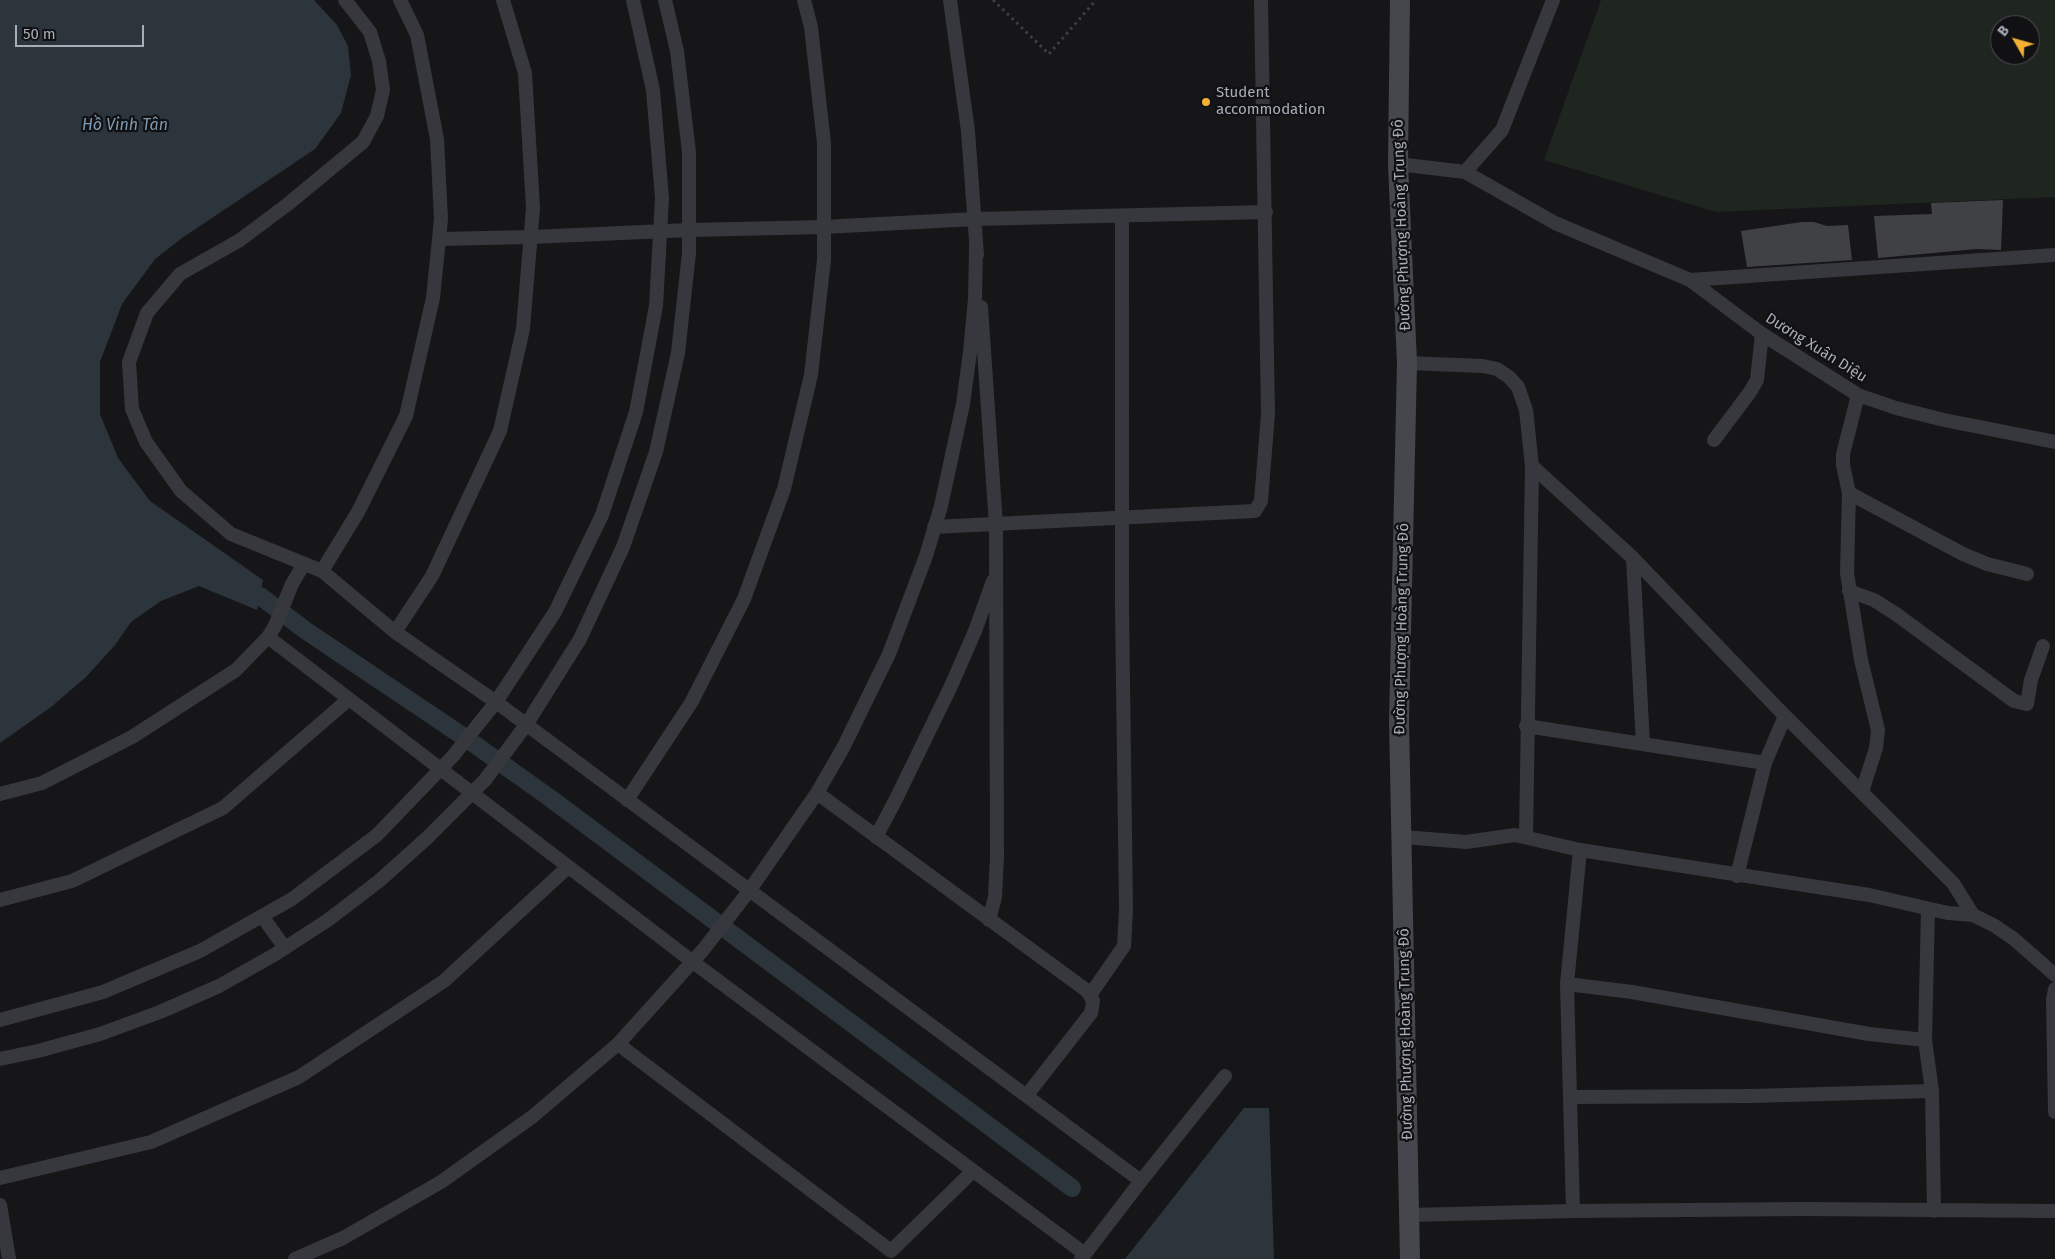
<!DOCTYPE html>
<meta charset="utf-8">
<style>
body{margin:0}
#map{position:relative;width:2055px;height:1259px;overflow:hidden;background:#161618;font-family:"Fira Sans",sans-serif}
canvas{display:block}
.north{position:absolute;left:1990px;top:15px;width:50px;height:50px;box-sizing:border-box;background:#111113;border:1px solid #4d4f55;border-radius:50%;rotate:308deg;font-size:14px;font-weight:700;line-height:20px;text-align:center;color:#a8adb8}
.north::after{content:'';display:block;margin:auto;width:18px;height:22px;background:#f2b134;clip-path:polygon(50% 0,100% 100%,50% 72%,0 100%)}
.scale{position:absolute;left:15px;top:25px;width:129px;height:22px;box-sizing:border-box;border:2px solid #a8adb8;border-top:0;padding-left:6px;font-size:15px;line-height:18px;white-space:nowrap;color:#a8adb8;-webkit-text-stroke:4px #111113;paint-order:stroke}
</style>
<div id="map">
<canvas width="2055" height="1259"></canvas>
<div class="north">B</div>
<div class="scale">50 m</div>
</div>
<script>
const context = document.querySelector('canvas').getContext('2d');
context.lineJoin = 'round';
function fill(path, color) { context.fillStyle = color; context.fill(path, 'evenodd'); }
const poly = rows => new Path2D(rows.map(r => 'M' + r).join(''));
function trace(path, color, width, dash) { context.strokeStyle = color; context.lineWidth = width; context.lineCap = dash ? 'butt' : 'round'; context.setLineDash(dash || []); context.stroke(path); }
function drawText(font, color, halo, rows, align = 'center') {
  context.font = font + ' "Fira Sans",sans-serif'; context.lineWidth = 4.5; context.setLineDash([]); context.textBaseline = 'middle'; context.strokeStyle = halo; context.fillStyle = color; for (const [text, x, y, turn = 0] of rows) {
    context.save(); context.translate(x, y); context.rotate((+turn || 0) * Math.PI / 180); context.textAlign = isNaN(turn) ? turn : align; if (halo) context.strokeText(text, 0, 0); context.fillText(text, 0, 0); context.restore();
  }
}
const green = poly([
 [1601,0,2055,0,2055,197,1716,212,1544,160],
 [2000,25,2030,25,2030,55,2000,55]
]);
const water = poly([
 [0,0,314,0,337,25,348,46,351,75,341,113,315,149,182,238,155,259,122,304,100,362,100,414,118,458,150,501,263,580,257,610,199,586,161,601,131,622,115,645,86,677,51,707,0,743],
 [1244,1108,1269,1108,1274,1259,1125,1259]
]);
const canal = poly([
 [260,596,305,630,467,739,550,798,1072,1188]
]);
const building = poly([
 [2003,200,2001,250,1977,249,1878,258,1874,216,1932,214,1931,203],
 [1802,222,1814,222,1827,226,1848,225,1852,260,1747,267,1741,231]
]);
const path = poly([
 [993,0,1049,54,1096,0]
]);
const street = poly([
 [400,0,417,35,437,139,441,219,433,298,406,416,358,512,322,571,395,632,496,702,1141,1181,1081,1259],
 [950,0,968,131,977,255],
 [1398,164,1465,172,1555,223,1690,280,2055,255],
 [1465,172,1502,130,1553,0],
 [439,239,531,237,689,230,824,227,975,219,1266,212],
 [1690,280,1762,334,1858,395,1896,408,1944,420,2055,442],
 [981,307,996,525,997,857,995,897,989,920],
 [1407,363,1483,366,1497,369,1509,377,1518,387,1526,410,1532,466,1526,836],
 [1858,395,1843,454,1843,465,1849,493,1847,573,1861,660,1878,730,1876,748,1862,792],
 [1714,440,1750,392,1757,380,1762,334],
 [1532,466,1633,558,1785,716,1953,883,1973,915],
 [1849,493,1963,554,1987,564,2027,574],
 [934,527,1255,511,1261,501,1268,414,1261,0],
 [1633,558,1643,744],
 [322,571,231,534,181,491,146,442,132,409,129,362,147,313,180,274,240,240,288,204,363,142,377,116,383,90,379,61,370,32,345,0],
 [1849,591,1874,600,1896,614,2014,701,2027,704,2031,680,2043,646],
 [395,632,432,576,500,431,523,329,533,208,525,73,503,0],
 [268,637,693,962,1085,1254],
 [1526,726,1765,763],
 [817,793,1086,990,1090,995,1093,1001,1091,1013,1027,1095],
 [0,794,42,783,132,737,236,670,268,637,275,626,292,584,304,564],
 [627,800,691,703,744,599,784,489,811,375,824,260,824,143,811,27,804,0],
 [876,837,896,799,951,686,975,631,993,581],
 [1403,837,1466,842,1515,835,1580,850,1869,895,1948,913,1973,915,1995,926,2014,939,2055,975],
 [1737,876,1765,763,1785,716],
 [0,900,72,881,223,808,349,699],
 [1928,909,1925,1040,1932,1091,1934,1211],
 [262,916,285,948],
 [1567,984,1632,992,1869,1034,1925,1040],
 [2055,989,2053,1000,2055,1112],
 [1090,995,1124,946,1126,910,1122,606,1122,216],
 [0,1020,103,992,200,951,292,899,377,835,453,756,496,702,555,612,602,515,636,412,656,306,662,198,653,90,633,0],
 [618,1044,891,1251,973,1171],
 [0,1059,38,1051,100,1034,160,1012,219,986,274,955,328,920,379,881,427,838,485,780,526,725,580,639,623,547,656,452,678,353,689,253,689,152,677,51,665,0],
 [1570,1097,1751,1096,1932,1091],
 [0,1178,151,1142,299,1077,444,981,568,867],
 [1141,1181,1225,1076],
 [0,1205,9,1259],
 [1573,1211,1567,984,1580,850],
 [1409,1215,1573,1211,1804,1209,2055,1211],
 [295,1259,343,1238,441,1182,532,1117,618,1044,703,950,749,891,817,793,843,748,889,654,926,556,941,506,963,404,970,352,975,299,976,247]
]);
const secondary = poly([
 [1400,0,1398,164,1407,363,1399,721,1410,1259]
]);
const markers = [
 [1206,102,5,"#f2b134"]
];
const poiNames = [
 ["Student",1216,93],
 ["accommodation",1216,110]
];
const streetNames = [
 ["Đường Phượng Hoàng Trung Đô",1402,225,-92],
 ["Dương Xuân Diệu",1816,348,32],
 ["Đường Phượng Hoàng Trung Đô",1402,629,-89],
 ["Đường Phượng Hoàng Trung Đô",1406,1034,-91]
];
const waterNames = [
 ["Hồ Vinh Tân",125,126]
];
fill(green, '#1e261f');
fill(water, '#2c353c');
trace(canal, '#2c353c', 18);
fill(building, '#404145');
trace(path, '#3d3f44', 3, [2.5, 4]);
trace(street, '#37383d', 14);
trace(secondary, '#45474d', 20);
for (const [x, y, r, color] of markers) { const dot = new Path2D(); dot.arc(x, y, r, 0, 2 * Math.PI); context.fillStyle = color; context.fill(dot); trace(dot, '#111113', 2); }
drawText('15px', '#a8adb8', '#111113', poiNames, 'left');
drawText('15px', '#a8adb8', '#111113', streetNames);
drawText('italic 16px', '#7f9bb3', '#111113', waterNames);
</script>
